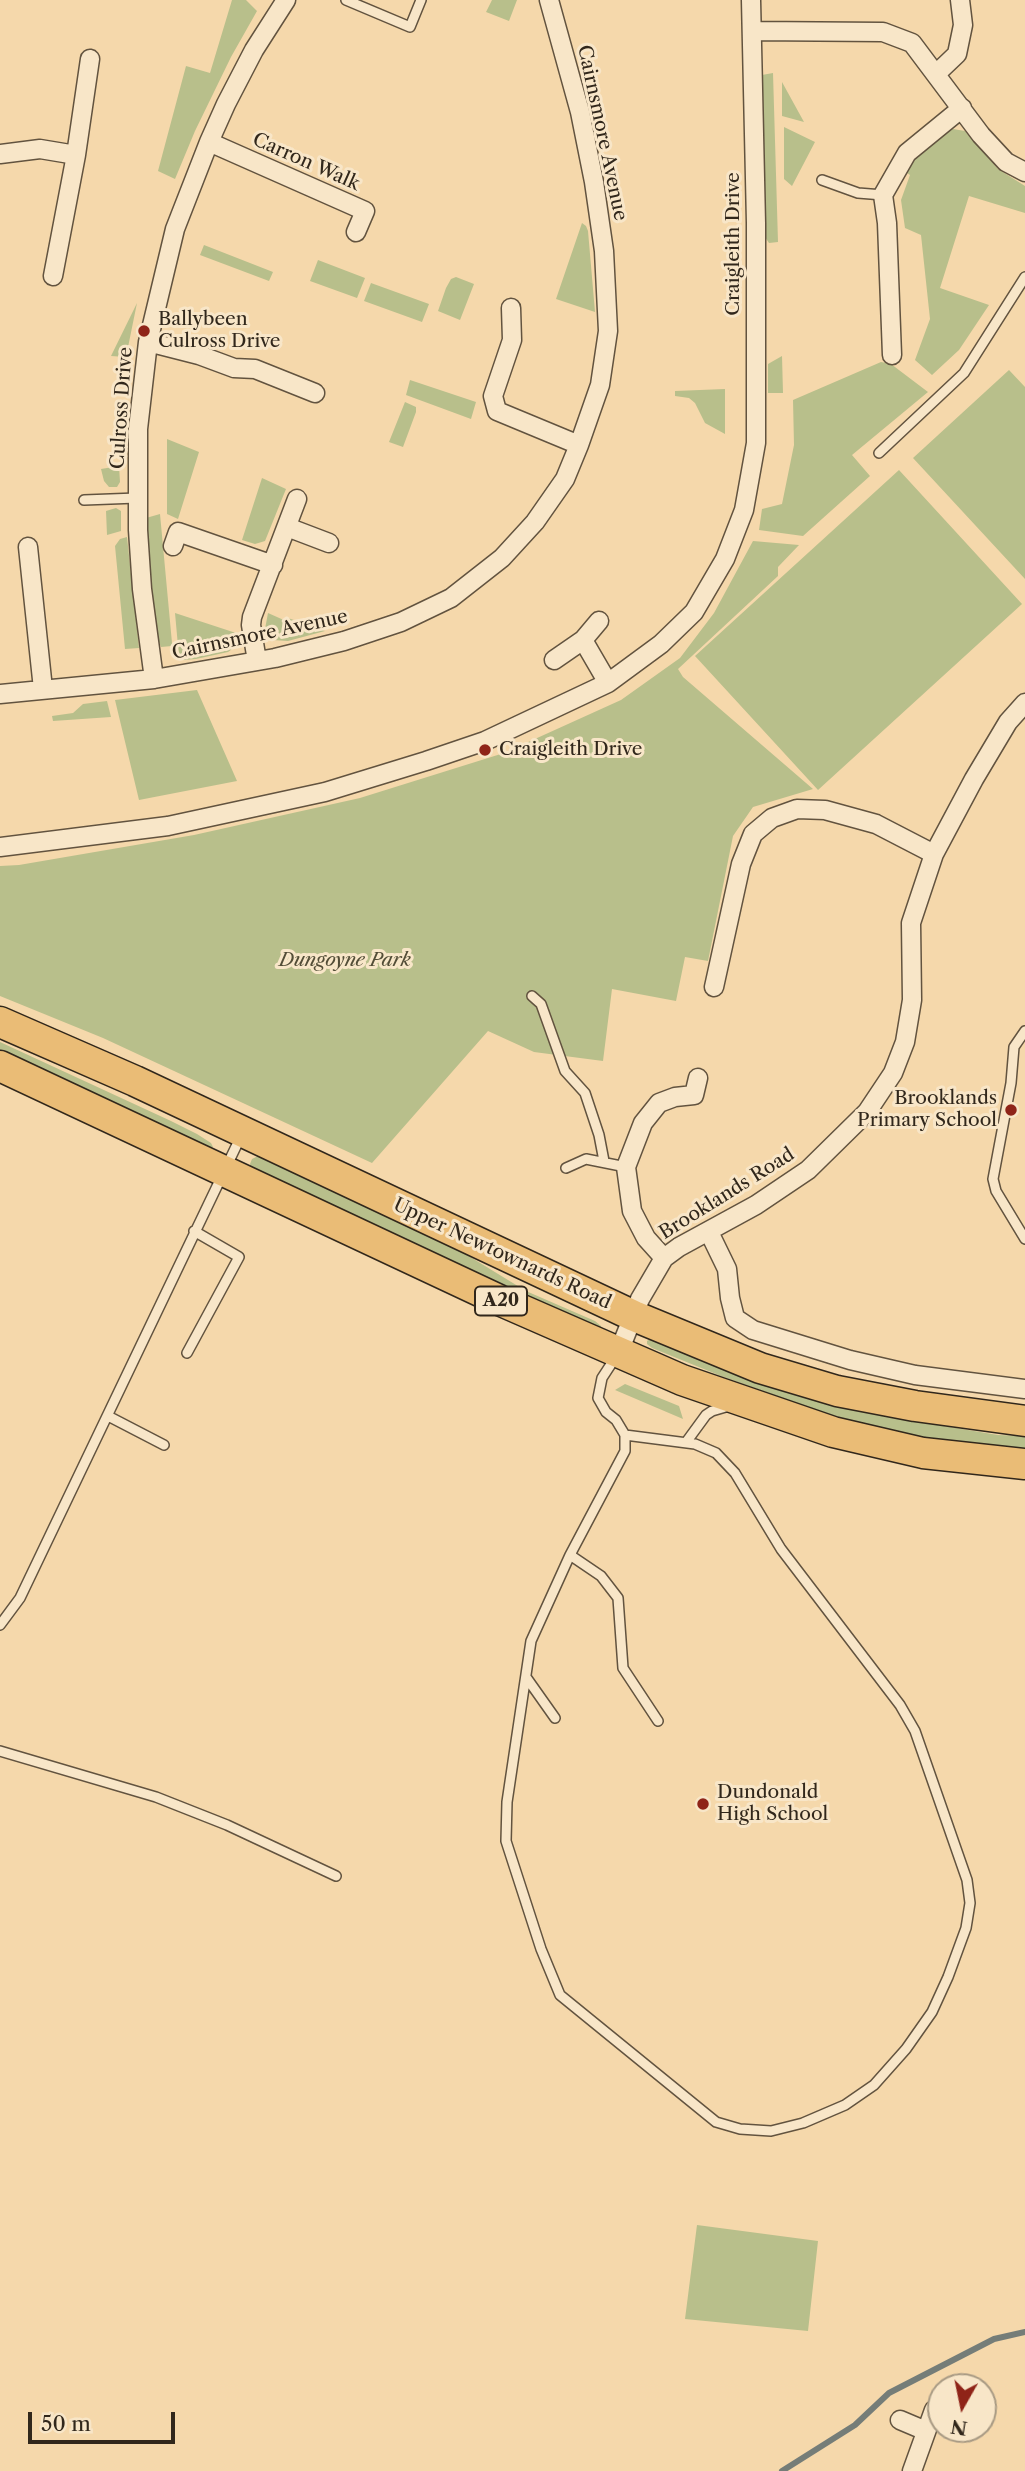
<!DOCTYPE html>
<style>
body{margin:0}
#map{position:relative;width:1025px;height:2471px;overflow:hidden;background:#f5d8ab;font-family:"Libre Caslon Text",serif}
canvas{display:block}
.north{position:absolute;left:927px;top:2373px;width:70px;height:70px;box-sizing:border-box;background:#f8e6c8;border:2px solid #a89a83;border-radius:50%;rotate:189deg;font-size:19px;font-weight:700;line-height:28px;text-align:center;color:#31271b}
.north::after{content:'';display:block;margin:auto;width:24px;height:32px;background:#8f2418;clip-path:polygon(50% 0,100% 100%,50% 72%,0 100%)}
.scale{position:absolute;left:28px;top:2412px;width:147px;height:32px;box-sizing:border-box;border:4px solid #31271b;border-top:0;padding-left:9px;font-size:21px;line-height:24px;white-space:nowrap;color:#31271b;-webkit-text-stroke:5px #f8e6c8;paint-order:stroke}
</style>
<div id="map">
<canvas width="1025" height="2471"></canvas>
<div class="north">N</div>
<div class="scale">50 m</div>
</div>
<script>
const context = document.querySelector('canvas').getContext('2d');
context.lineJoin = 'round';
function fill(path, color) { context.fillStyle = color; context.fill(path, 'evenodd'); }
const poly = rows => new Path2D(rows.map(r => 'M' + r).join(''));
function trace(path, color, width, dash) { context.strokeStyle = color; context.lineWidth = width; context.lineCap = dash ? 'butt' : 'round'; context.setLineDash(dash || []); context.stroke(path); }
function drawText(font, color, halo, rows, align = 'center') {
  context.font = font + ' "Libre Caslon Text",serif'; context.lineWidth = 6; context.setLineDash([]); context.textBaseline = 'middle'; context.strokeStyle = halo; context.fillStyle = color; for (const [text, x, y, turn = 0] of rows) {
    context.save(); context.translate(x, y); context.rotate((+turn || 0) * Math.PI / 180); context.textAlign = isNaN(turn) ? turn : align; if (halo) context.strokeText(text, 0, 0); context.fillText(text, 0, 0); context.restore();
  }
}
const green = poly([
 [232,0,246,0,257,11,231,57,195,131,175,179,158,171,186,66,210,73],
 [492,0,517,0,509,21,486,12],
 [773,73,778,242,769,243,765,237,762,75],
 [782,82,804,122,782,116],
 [784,127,815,142,792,186,784,179],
 [953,129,965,131,998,169,1025,186,1025,213,969,196,940,288,989,305,959,350,932,375,915,360,930,319,921,235,905,228,901,200,910,175,904,171,920,149,946,131],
 [582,223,586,226,588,231,595,312,556,299],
 [204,245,273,272,269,281,200,255],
 [318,260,365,278,357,298,310,281],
 [456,277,474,284,460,320,438,311,446,288,451,279],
 [371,283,429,304,422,322,364,301],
 [137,303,126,357,111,356],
 [782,356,783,393,768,393,768,364],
 [881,362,891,364,928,392,852,455,870,476,803,536,759,530,762,509,782,504,794,445,793,400],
 [1009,370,1025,387,1025,579,913,458],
 [410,380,476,402,471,419,406,395],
 [725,389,725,434,705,423,695,403,689,398,675,396,675,391],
 [405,402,416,407,416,412,403,447,389,442],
 [167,439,199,452,178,519,167,514],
 [119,466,120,482,117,487,109,487,104,481,101,469],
 [899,470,1022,604,818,790,695,656],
 [262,478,286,489,265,541,255,544,242,540],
 [116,508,121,511,121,531,107,535,106,511],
 [160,514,172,643,172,646,161,647,157,637,146,534,146,518],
 [127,537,139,648,125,649,115,546,120,539],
 [753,541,799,545,778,567,778,576,678,669,683,677,813,789,753,807,733,836,708,961,685,957,676,1001,612,989,603,1061,534,1052,488,1031,372,1163,103,1038,0,996,0,866,19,865,194,835,360,798,504,753,621,700,680,658,714,613],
 [175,613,236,633,238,637,235,647,228,652,196,659,184,660,179,657],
 [268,613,286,621,288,618,325,631,288,641,273,640,269,638,265,629],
 [197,690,237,781,139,800,115,700],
 [107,701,111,717,53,721,52,716,73,713,83,704],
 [0,1042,171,1121,197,1134,211,1143,213,1147,206,1150,0,1055],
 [258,1156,449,1244,526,1291,595,1321,601,1326,602,1330,596,1333,251,1170,250,1164,252,1159],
 [651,1338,848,1406,932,1424,998,1435,1025,1436,1025,1453,978,1449,906,1435,828,1414,721,1376,652,1348,647,1344,647,1341],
 [625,1384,679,1406,683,1419,615,1390],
 [697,2225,818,2241,808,2331,685,2319]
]);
const stream = poly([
 [782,2471,855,2425,889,2393,994,2339,1025,2332]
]);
const service = poly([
 [346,0,410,27,421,0],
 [822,180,858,193,883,195],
 [879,453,964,373,1025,277],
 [84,500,137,498],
 [532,996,541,1004,565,1071,585,1093,599,1135,604,1161],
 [1025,1031,1014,1047,1011,1083,993,1179,996,1191,1025,1239],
 [566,1168,586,1159,626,1167],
 [187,1353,239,1257,194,1231],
 [617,1355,602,1378,598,1398,606,1412,616,1420,625,1435,625,1451,570,1555,531,1641,507,1802,506,1841,541,1949,560,1995,716,2122,740,2129,771,2131,803,2123,845,2105,874,2085,906,2049,932,2012,948,1977,966,1928,970,1903,967,1880,915,1731,900,1705,781,1549,735,1473,716,1453,695,1444,625,1435],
 [108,1416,164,1445],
 [687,1441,706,1415,712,1411,729,1406],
 [570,1555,601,1576,618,1598,623,1668,658,1721],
 [0,1625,20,1598,242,1134],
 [526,1677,555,1718],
 [0,1751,156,1797,227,1825,336,1876]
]);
const minor = poly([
 [753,31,883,32,912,43,981,135,1006,162,1025,172],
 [936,74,957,54,963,25,960,0],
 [209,142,365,211,356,232],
 [0,154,40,149,76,155],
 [53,276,76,155,90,59],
 [511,308,512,340,493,396,497,411,579,445],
 [148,342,199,355,234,368,255,369,315,393],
 [892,355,887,223,883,195,907,153,962,108],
 [287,527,329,543],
 [173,546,178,532,273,565],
 [28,547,43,689],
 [583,640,608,683],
 [554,660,583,640,599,621],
 [257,661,251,625,252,617,297,499],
 [154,679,142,589,138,530,138,429,148,342,175,229,209,142,226,104,254,50,286,0],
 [0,694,154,679,275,658,344,641,401,622,451,598,502,558,535,522,565,479,579,445,600,385,608,331,604,251,594,182,580,112,549,0],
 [0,847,168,826,325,792,426,761,485,741,608,683,661,644,694,612,725,559,744,510,756,443,756,223,751,0],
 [714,987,741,864,753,834,772,818,797,809,825,810,876,824,934,854],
 [709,1232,727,1269,730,1298,735,1318,753,1330,850,1360,915,1375,1025,1389],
 [664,1258,646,1238,632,1211,626,1167,643,1123,659,1103,675,1097,694,1095,698,1078],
 [618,1354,640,1299,664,1258,679,1247,756,1205,808,1170,867,1112,893,1073,905,1042,912,1000,911,923,934,854,974,779,1008,722,1025,703],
 [900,2420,926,2431],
 [912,2471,934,2410]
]);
const trunk = poly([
 [0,1022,135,1081,634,1316,760,1368,837,1391,915,1406,1025,1421],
 [0,1066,499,1300,682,1380,833,1432,923,1453,1025,1464]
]);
const markers = [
 [144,331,7,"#8f2418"],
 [485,750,7,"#8f2418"],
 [1011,1110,7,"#8f2418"],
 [703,1804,7,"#8f2418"]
];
const shields = [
 [501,1301,52]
];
const shieldNames = [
 ["A20",501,1301]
];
const streetNames = [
 ["Cairnsmore Avenue",602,133,78],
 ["Carron Walk",306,162,24],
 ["Craigleith Drive",734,244,-90],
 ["Culross Drive",122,408,-86],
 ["Cairnsmore Avenue",260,635,-12],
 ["Brooklands Road",727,1194,-32],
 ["Upper Newtownards Road",502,1254,25]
];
const poiNames = [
 ["Ballybeen",158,320],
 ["Culross Drive",158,342],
 ["Craigleith Drive",499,750],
 ["Brooklands",997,1099,"right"],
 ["Primary School",997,1121,"right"],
 ["Dundonald",717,1793],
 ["High School",717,1815]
];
const parkNames = [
 ["Dungoyne Park",345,961]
];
fill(green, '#b8bf8b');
trace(stream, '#757d78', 6);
trace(service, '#62533f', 12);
trace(minor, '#62533f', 21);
trace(trunk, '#31271b', 33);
trace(service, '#f8e6c8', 9);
trace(minor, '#f8e6c8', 18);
trace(trunk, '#eabc76', 30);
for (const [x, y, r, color] of markers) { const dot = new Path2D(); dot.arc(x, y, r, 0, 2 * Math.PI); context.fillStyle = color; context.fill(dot); trace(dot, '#f8e6c8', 2.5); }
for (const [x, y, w] of shields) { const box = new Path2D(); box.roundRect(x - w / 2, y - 14.5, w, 29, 5); context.fillStyle = '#f8e6c8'; context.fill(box); trace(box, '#31271b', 2); }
drawText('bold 18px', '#31271b', null, shieldNames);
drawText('19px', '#31271b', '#f8e6c8', streetNames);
drawText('19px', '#31271b', '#f8e6c8', poiNames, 'left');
drawText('italic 19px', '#534d37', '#f8e6c8', parkNames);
</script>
